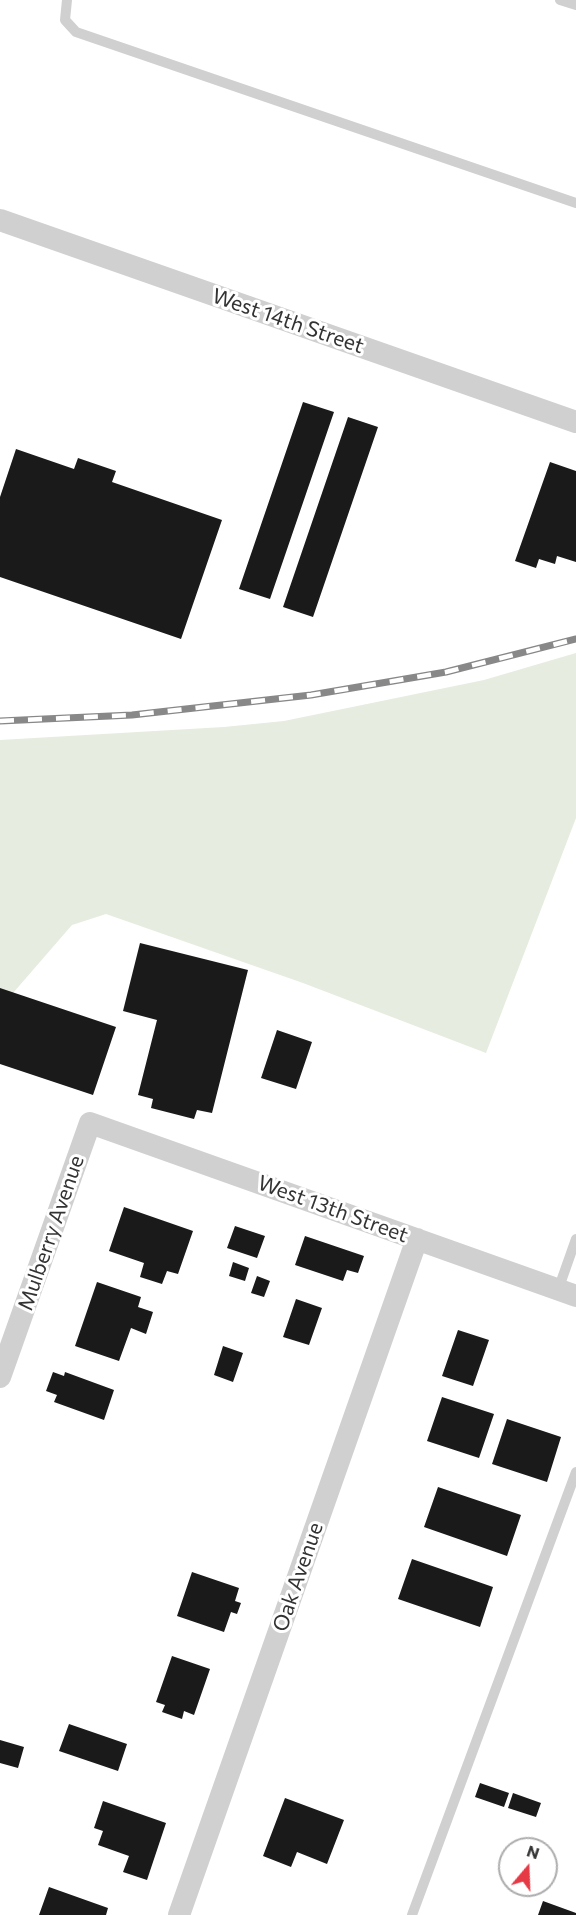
<!DOCTYPE html>
<style>
body{margin:0}
#map{position:relative;width:576px;height:1915px;overflow:hidden;background:#fff;font-family:Commissioner,sans-serif}
canvas{display:block}
.north{position:absolute;left:498px;top:1837px;width:60px;height:60px;box-sizing:border-box;background:#fff;border:2px solid #adadad;border-radius:50%;rotate:19deg;font-size:16px;font-weight:700;line-height:24px;text-align:center;color:#333}
.north::after{content:'';display:block;margin:auto;width:21px;height:27px;background:#e63946;clip-path:polygon(50% 0,100% 100%,50% 72%,0 100%)}
</style>
<div id="map">
<canvas width="576" height="1915"></canvas>
<div class="north">N</div>
</div>
<script>
const context = document.querySelector('canvas').getContext('2d');
context.lineJoin = 'round';
function fill(path, color) { context.fillStyle = color; context.fill(path, 'evenodd'); }
const poly = rows => new Path2D(rows.map(r => 'M' + r).join(''));
function trace(path, color, width, dash) { context.strokeStyle = color; context.lineWidth = width; context.lineCap = dash ? 'butt' : 'round'; context.setLineDash(dash || []); context.stroke(path); }
function drawText(font, color, halo, rows, align = 'center') {
  context.font = font + ' Commissioner,sans-serif'; context.lineWidth = 6; context.setLineDash([]); context.textBaseline = 'middle'; context.strokeStyle = halo; context.fillStyle = color; for (const [text, x, y, turn = 0] of rows) {
    context.save(); context.translate(x, y); context.rotate((+turn || 0) * Math.PI / 180); context.textAlign = isNaN(turn) ? turn : align; if (halo) context.strokeText(text, 0, 0); context.fillText(text, 0, 0); context.restore();
  }
}
const green = poly([
 [576,653,576,818,486,1053,303,983,106,914,72,925,0,1008,0,740,224,727,284,721,484,680]
]);
const building = poly([
 [303,402,334,412,270,599,239,589],
 [348,417,378,427,313,617,283,607],
 [16,449,74,469,78,458,116,471,112,482,222,520,181,639,0,577,0,497],
 [550,462,576,471,576,562,557,556,555,564,539,559,536,568,515,561],
 [140,943,248,970,212,1113,197,1110,194,1119,151,1108,153,1099,138,1095,157,1020,123,1011],
 [0,988,116,1027,93,1095,0,1064],
 [277,1030,312,1042,296,1089,261,1078],
 [124,1207,193,1231,178,1274,167,1271,162,1284,140,1277,144,1263,109,1251],
 [235,1226,265,1236,257,1258,227,1248],
 [305,1236,364,1256,358,1273,347,1270,343,1281,295,1265],
 [233,1262,249,1268,245,1281,229,1276],
 [257,1276,270,1281,264,1297,251,1293],
 [97,1282,141,1297,138,1307,153,1312,146,1334,131,1328,119,1361,75,1346],
 [296,1299,322,1308,309,1345,283,1337],
 [458,1330,489,1340,473,1386,442,1376],
 [223,1346,243,1353,233,1382,214,1375],
 [53,1372,64,1376,65,1372,114,1390,104,1420,54,1402,57,1395,46,1391],
 [442,1397,494,1414,479,1458,427,1441],
 [507,1419,561,1437,547,1482,492,1464],
 [438,1487,521,1515,507,1556,424,1527],
 [412,1559,493,1587,480,1627,398,1599],
 [192,1572,239,1588,235,1601,241,1603,237,1614,231,1612,224,1632,177,1616],
 [172,1656,210,1669,194,1715,184,1711,182,1719,162,1712,165,1705,156,1702],
 [69,1724,127,1744,118,1771,59,1751],
 [0,1740,24,1747,18,1768,0,1763],
 [480,1783,509,1793,504,1807,475,1797],
 [513,1793,541,1803,536,1817,508,1808],
 [285,1798,344,1820,327,1864,297,1852,291,1867,263,1856],
 [103,1801,166,1823,147,1880,123,1872,129,1856,98,1845,103,1831,94,1828],
 [49,1887,108,1908,106,1915,39,1915],
 [543,1901,576,1913,576,1915,538,1915]
]);
const lane = poly([
 [67,0,65,20,76,32,576,203],
 [560,0,576,5],
 [558,1290,576,1239],
 [412,1915,576,1472]
]);
const street = poly([
 [0,220,576,422],
 [0,1377,90,1123,576,1296],
 [179,1915,417,1239]
]);
const rail = poly([
 [0,721,132,715,311,695,446,672,576,639]
]);
const streetNames = [
 ["West 14th Street",288,321,19],
 ["West 13th Street",333,1209,20],
 ["Mulberry Avenue",51,1233,-71],
 ["Oak Avenue",298,1577,-71]
];
fill(green, '#e6ecdf');
fill(building, '#1a1a1a');
trace(lane, '#d0d0d0', 10);
trace(street, '#d0d0d0', 22);
trace(rail, '#888', 7);
trace(rail, '#fff', 4.5, [14]);
drawText('21px', '#333', '#fff', streetNames);
</script>
